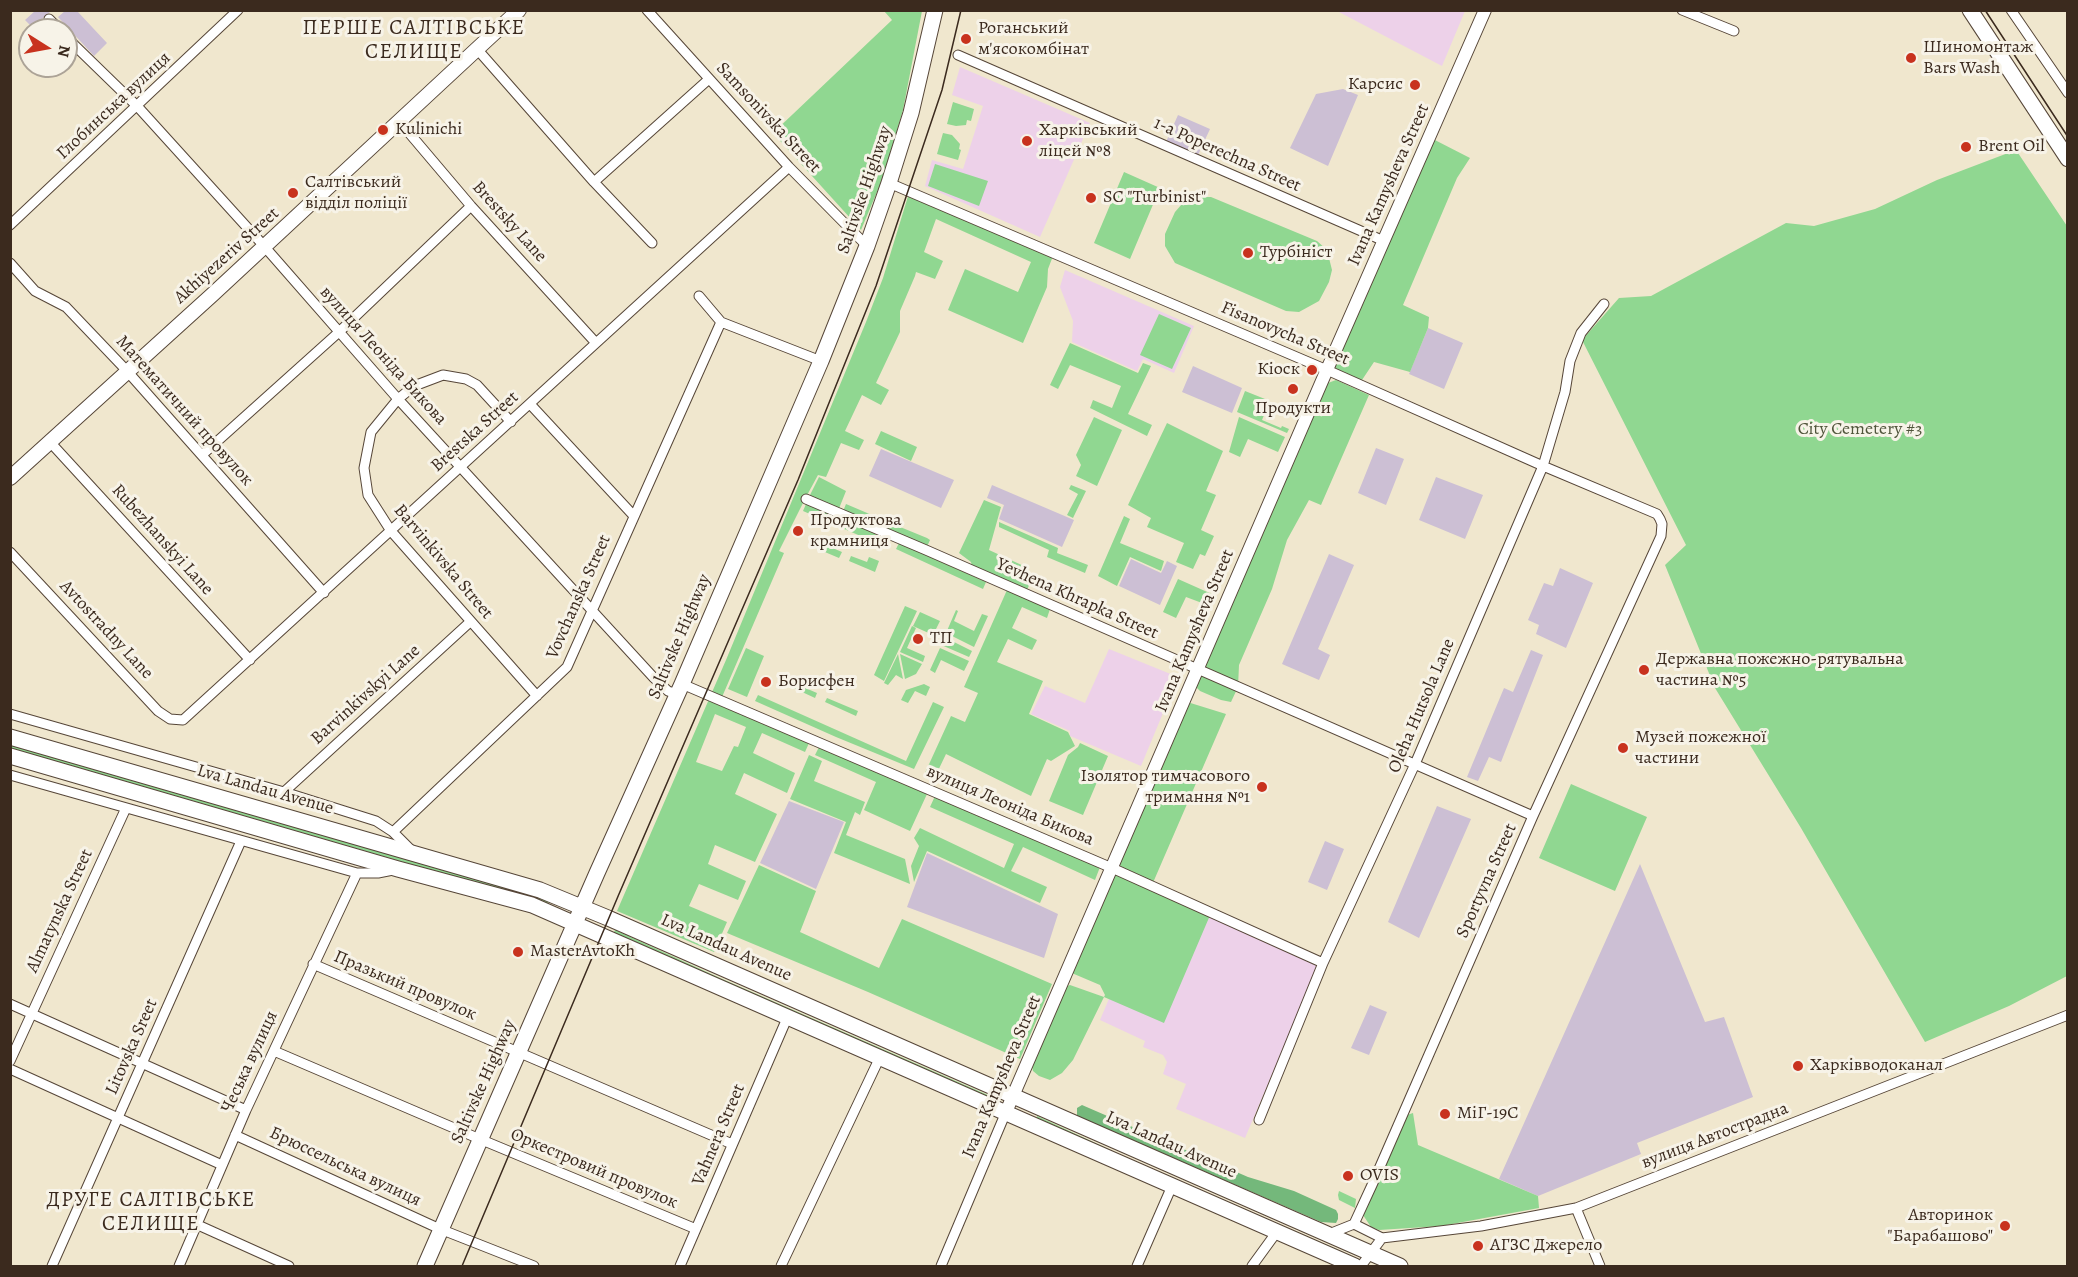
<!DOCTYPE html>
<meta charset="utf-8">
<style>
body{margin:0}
#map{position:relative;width:2078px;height:1277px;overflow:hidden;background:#f0e7ce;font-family:Alegreya,serif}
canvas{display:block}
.frame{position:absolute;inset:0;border:12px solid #3b2a1e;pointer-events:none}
.north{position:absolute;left:18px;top:18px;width:60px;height:60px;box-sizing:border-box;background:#f7f3e8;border:2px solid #aca397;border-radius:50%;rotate:101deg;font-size:16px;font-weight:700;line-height:24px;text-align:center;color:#3b2a1e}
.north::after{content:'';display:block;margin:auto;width:21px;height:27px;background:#c8321e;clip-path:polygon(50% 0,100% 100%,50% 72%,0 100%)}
</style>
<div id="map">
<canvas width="2078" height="1277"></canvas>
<div class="frame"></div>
<div class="north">N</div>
</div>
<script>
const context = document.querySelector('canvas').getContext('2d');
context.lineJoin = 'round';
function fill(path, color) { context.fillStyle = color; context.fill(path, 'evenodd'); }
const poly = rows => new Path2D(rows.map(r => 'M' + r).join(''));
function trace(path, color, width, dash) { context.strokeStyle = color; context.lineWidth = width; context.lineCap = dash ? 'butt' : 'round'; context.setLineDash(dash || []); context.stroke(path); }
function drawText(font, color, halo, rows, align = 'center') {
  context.font = font + ' Alegreya,serif'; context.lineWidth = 6; context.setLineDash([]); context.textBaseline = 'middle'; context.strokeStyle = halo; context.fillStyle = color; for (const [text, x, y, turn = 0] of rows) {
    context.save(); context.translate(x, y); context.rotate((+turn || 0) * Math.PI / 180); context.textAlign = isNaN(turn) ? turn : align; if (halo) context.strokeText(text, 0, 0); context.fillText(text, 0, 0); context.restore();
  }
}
const built = poly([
 [1337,11,1465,11,1442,66],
 [960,67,1090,123,1040,237,925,186,932,160,963,169,983,106,952,95],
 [1065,270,1194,326,1174,373,1143,359,1137,371,1072,342,1073,321,1060,287],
 [1109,649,1178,677,1141,766,1070,736,1070,731,1031,714,1045,686,1085,703],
 [1154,892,1318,966,1245,1138,1176,1109,1186,1084,1163,1074,1167,1062,1163,1055,1143,1047,1145,1041,1100,1020]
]);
const industrial = poly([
 [35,11,51,11,42,19,52,30,35,30,25,20],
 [65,11,79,11,78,12,107,43,94,56,58,17],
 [1343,89,1358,95,1328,166,1290,148,1316,94],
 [1178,115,1210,129,1198,155,1166,142],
 [1428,328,1463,343,1444,389,1409,374],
 [1193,366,1242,388,1232,413,1182,392],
 [1376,448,1404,459,1386,505,1358,493],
 [881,449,954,480,941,508,869,476],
 [1436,477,1483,495,1465,539,1419,520],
 [992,485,1074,520,1062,547,999,519,1004,505,987,498],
 [1329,554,1354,565,1318,649,1330,655,1319,680,1282,664],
 [1131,559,1161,573,1167,561,1177,566,1160,605,1119,586],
 [1560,568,1593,583,1566,648,1536,634,1539,625,1528,620,1544,583,1553,586],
 [1531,650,1543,655,1501,762,1489,757,1478,781,1467,777,1504,688,1513,692],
 [789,801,844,822,816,889,760,863],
 [1437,806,1471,819,1419,938,1388,922],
 [1325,841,1344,849,1327,890,1308,882],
 [927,853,1058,914,1044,958,907,907],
 [1640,864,1705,1022,1724,1017,1753,1097,1637,1143,1641,1154,1538,1196,1499,1179],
 [1370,1005,1387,1012,1369,1055,1351,1048]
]);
const green = poly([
 [884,11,922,11,903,110,882,180,861,230,773,133,892,20],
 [953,102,974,109,971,121,967,120,966,125,956,126,947,124],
 [943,133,952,135,960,144,959,149,961,150,958,160,937,154],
 [1429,137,1470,158,1457,178,1403,305,1429,317,1428,328,1410,372,1374,362,1362,380,1339,371,1329,364],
 [2016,150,2067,226,2067,976,2009,1006,1925,1042,1801,828,1715,688,1665,565,1686,545,1582,340,1619,298,1651,296,1786,223,1814,226,1875,209,1937,180],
 [935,164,988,181,979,206,928,186],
 [1124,172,1160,188,1130,259,1094,243],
 [909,193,1053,256,1048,269,1047,287,1023,343,948,310,965,269,1018,292,1031,262,936,219,924,252,943,261,935,279,916,272,915,276,900,311,900,332,876,383,889,390,881,405,862,395,845,431,864,440,859,450,841,443,826,477,818,475,805,499,779,551,784,553,719,704,809,743,805,752,762,733,753,753,795,773,787,793,744,773,735,794,777,814,755,862,715,845,708,864,746,881,738,900,699,884,689,906,727,922,714,952,617,911,726,660,866,322,883,278],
 [715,714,746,727,738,747,734,746,722,771,696,762],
 [1200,197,1211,197,1317,241,1327,250,1332,270,1329,282,1319,301,1299,312,1286,311,1175,263,1165,246,1165,234,1175,212,1182,204],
 [1159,314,1191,328,1172,369,1140,355],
 [1070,343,1138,373,1143,363,1151,366,1128,414,1152,425,1147,436,1090,408,1093,400,1112,408,1121,386,1070,365,1058,389,1050,385],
 [1336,380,1369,395,1321,505,1309,500,1287,540,1272,589,1239,665,1238,687,1231,702,1221,700,1200,691,1192,683,1328,383],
 [1245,391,1270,401,1262,420,1281,428,1282,426,1289,429,1287,433,1237,412],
 [1094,417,1122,430,1097,486,1076,476,1081,465,1076,455],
 [1239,417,1285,437,1278,452,1248,439,1240,457,1229,452],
 [1167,423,1223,451,1206,491,1216,495,1201,530,1214,536,1205,556,1200,554,1193,569,1176,562,1184,543,1147,527,1151,518,1128,505],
 [881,431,917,447,911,461,875,444],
 [819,477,846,491,838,511,808,499],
 [1071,485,1086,491,1073,518,1067,515,1078,494,1069,489],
 [984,500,1001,507,989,550,1026,567,1023,575,1032,579,1026,592,972,567,971,562,959,553],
 [806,504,876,534,872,541,803,511],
 [846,504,886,521,882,531,842,514],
 [1124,516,1130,519,1120,543,1164,561,1161,571,1130,557,1117,586,1098,576],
 [888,522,927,538,930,540,926,549,885,531],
 [999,522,1058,548,1057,553,1088,565,1085,573,1047,557,1049,550,999,527],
 [816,541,842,552,839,558,813,547],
 [899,543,986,582,983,589,896,549],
 [851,556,867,562,869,557,879,561,875,572,849,561],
 [1178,579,1214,595,1210,606,1186,597,1176,618,1163,612],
 [1007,590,1050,609,1047,618,1022,607,1012,628,1037,640,1032,650,1008,639,997,662,1043,681,1029,714,1068,732,1075,746,1051,761,1047,759,1031,796,946,754,935,777,925,773,951,716,965,722,978,693,964,687],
 [905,606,917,611,884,681,874,675],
 [956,610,958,611,954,621,974,631,982,614,988,616,974,647,946,633],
 [920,612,940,621,933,635,913,626],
 [912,626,916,628,907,648,925,656,923,662,900,652],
 [942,636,972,651,969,657,939,644],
 [746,648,764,656,747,697,728,689],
 [940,648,969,661,964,671,941,660,935,673,930,670],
 [898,654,903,679,896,675,888,685,884,683],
 [900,654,922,664,916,674,905,679],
 [789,681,817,693,815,698,787,685],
 [924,684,930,687,926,696,915,691,908,703,901,700,906,690],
 [758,695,906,761,933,702,944,707,914,769,836,737,755,701],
 [827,698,858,711,856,716,825,702],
 [1184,701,1226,714,1152,885,1211,913,1164,1023,1104,997,1073,1060,1062,1073,1050,1080,1039,1076,1033,1071,1030,1055,1059,989,1070,985,1104,997,1105,995,1100,985,1067,971],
 [10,743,549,900,548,904,11,748],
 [1080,743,1108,756,1083,815,1049,801,1068,755,1078,747],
 [819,747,927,794,910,831,864,810,876,782,815,755],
 [809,755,822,761,814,781,865,802,860,815,855,812,846,835,905,859,910,884,834,853,846,822,790,799],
 [1571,784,1647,817,1615,891,1539,858],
 [935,796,1100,867,1095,880,1023,847,1011,871,1047,887,1040,903,927,851,914,882,911,866,919,846,914,838,920,828,1004,868,1014,844,930,807],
 [759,865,816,891,800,932,879,968,902,919,1052,984,1020,1059,868,992,727,933],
 [615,930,720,978,997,1099,995,1103,613,934],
 [1413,1113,1418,1145,1538,1196,1539,1208,1441,1226,1379,1230,1371,1227,1363,1215,1407,1115],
 [1037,1116,1130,1159,1350,1255,1348,1259,1036,1121],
 [1339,1191,1356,1199,1355,1208,1339,1200,1338,1195]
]);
const forest = poly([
 [1082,1105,1248,1177,1294,1191,1336,1210,1338,1214,1338,1219,1336,1223,1321,1222,1077,1116,1077,1108]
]);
const minor = poly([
 [647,10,789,167,867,246],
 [1682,10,1734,31],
 [2011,10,2068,93],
 [49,19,60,30],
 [66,37,138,107,264,246,398,399,654,678,668,691,677,694],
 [477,49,594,182,652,243],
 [958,55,1384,241],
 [399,121,471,206,596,343],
 [594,182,709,79],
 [889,183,1327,370,1543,466,1657,514,1660,519,1662,524,1661,536,1533,816,1372,1185,1354,1224,1329,1234],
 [10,225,238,10],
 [10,263,35,291,66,307,127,371,324,593],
 [699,296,721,322,821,361],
 [530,404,633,515],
 [511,422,477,385,466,379,443,375,414,386,398,399,371,432,364,468,368,495,391,531,537,696],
 [50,442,250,660],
 [202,455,339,332,471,206],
 [806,499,926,550,1533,816],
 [10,552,158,711,170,719,183,720,789,167],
 [682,684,1112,868,1323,963],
 [10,714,284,792,376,821,393,832,411,850],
 [10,775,357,873,378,873,393,870],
 [284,792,470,622],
 [393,832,567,667,721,322],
 [313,964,732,1144],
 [10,1004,246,1110],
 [274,1051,482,1140,696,1229],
 [10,1061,126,808],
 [10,1069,222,1165],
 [1259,1120,1323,963,1415,764,1543,466,1565,392,1570,361,1581,333,1604,304],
 [235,1135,440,1229,534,1266],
 [1576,1208,1600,1266],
 [1354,1224,1382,1238],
 [198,1225,289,1266],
 [52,1266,241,841],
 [179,1266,246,1110,357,873],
 [680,1266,788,1016],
 [781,1266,880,1057],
 [941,1266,1006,1112],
 [1137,1266,1172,1186],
 [1252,1266,1276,1233],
 [1361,1266,1382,1238,1481,1226,1576,1208,2068,1015]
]);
const tertiary = poly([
 [1006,1112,1322,381,1485,10]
]);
const secondary = poly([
 [10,478,212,295,519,10]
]);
const primary = poly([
 [1970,10,2068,159],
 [10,737,540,890,608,918,1400,1266],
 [10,756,398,869,532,905,1355,1266],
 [425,1266,597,873,682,684,821,361,867,246,889,183,911,113,935,10]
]);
const tram = poly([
 [1985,10,2068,137],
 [462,1266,619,894,798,480,876,286,942,90,961,10]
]);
const markers = [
 [966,39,6,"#c8321e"],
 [1911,58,6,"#c8321e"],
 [1415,85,6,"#c8321e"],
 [383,130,6,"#c8321e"],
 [1027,141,6,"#c8321e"],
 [1966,147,6,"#c8321e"],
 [293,193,6,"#c8321e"],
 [1091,198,6,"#c8321e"],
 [1248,253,6,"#c8321e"],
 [1312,370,6,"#c8321e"],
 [1293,389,6,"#c8321e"],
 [798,531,6,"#c8321e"],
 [918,639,6,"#c8321e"],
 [1644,670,6,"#c8321e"],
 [766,682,6,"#c8321e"],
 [1623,748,6,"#c8321e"],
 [1262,787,6,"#c8321e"],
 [518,952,6,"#c8321e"],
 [1798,1066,6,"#c8321e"],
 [1445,1114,6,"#c8321e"],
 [1348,1176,6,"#c8321e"],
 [2005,1226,6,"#c8321e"],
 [1478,1246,6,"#c8321e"]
];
const poiNames = [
 ["Роганський",978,29],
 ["м'ясокомбінат",978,50],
 ["Шиномонтаж",1923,48],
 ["Bars Wash",1923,69],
 ["Карсис",1403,85,"right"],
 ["Kulinichi",395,130],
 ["Харківський",1039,131],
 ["ліцей №8",1039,152],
 ["Brent Oil",1978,147],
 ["Салтівський",305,183],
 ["відділ поліції",305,204],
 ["SC \"Turbinist\"",1103,198],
 ["Турбініст",1260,253],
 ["Кіоск",1300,370,"right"],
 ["Продукти",1293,409,"center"],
 ["Продуктова",810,521],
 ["крамниця",810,542],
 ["ТП",930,639],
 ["Державна пожежно-рятувальна",1656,660],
 ["частина №5",1656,681],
 ["Борисфен",778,682],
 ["Музей пожежної",1635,738],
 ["частини",1635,759],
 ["Ізолятор тимчасового",1250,777,"right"],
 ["тримання №1",1250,798,"right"],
 ["MasterAvtoKh",530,952],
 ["Харківводоканал",1810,1066],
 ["МіГ-19С",1457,1114],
 ["OVIS",1360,1176],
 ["Авторинок",1993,1216,"right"],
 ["\"Барабашово\"",1993,1237,"right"],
 ["АГЗС Джерело",1490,1246]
];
const streetNames = [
 ["Глобинська вулиця",114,106,-43],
 ["Samsonivska Street",768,118,47],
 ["1-a Poperechna Street",1227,155,24],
 ["Ivana Kamysheva Street",1389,185,-66],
 ["Saltivske Highway",865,190,-71],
 ["Brestsky Lane",509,222,48],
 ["Akhiyezeriv Street",227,256,-42],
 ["Fisanovycha Street",1285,334,23],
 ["вулиця Леоніда Бикова",383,356,48],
 ["Математичний провулок",184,411,48],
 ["Brestska Street",475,432,-42],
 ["Rubezhanskyi Lane",162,540,48],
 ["Barvinkivska Street",443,562,50],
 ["Vovchanska Street",579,597,-66],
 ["Yevhena Khrapka Street",1077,599,24],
 ["Avtostradny Lane",106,630,47],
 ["Ivana Kamysheva Street",1195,631,-67],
 ["Saltivske Highway",680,637,-67],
 ["Barvinkivskyi Lane",366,695,-42],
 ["Oleha Hutsola Lane",1422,706,-67],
 ["Lva Landau Avenue",265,790,16],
 ["вулиця Леоніда Бикова",1010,806,23],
 ["Sportyvna Street",1487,881,-66],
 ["Almatynska Street",60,911,-65],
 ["Lva Landau Avenue",726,948,24],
 ["Празький провулок",405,986,23],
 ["Litovska Sreet",132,1047,-66],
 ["Чеська вулиця",250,1062,-65],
 ["Ivana Kamysheva Street",1002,1077,-67],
 ["Saltivske Highway",484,1082,-66],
 ["Vahnera Street",719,1135,-67],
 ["вулиця Автострадна",1715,1136,-21],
 ["Lva Landau Avenue",1171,1145,24],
 ["Брюссельська вулиця",345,1167,25],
 ["Оркестровий провулок",594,1169,23]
];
const parkNames = [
 ["City Cemetery #3",1860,430]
];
const quarterNames = [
 ["ПЕРШЕ САЛТІВСЬКЕ",414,29],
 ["СЕЛИЩЕ",414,53],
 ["ДРУГЕ САЛТІВСЬКЕ",151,1201],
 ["СЕЛИЩЕ",151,1225]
];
fill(built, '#edd1e9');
fill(industrial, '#ccbfd4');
fill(green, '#90d791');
fill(forest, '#74b87b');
trace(minor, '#564638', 11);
trace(tertiary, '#564638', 14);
trace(secondary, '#564638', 16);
trace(primary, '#564638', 17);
trace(minor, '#fff', 9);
trace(tertiary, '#fff', 12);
trace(secondary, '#fff', 14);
trace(primary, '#fff', 15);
trace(tram, '#3b2a1e', 1.5);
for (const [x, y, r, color] of markers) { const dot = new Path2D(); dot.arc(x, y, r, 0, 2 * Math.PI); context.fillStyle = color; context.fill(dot); trace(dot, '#f7f3e8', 2); }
drawText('18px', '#3b2a1e', '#f7f3e8', poiNames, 'left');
drawText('18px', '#3b2a1e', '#f7f3e8', streetNames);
drawText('18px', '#50553b', '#f7f3e8', parkNames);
context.letterSpacing = '1.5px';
drawText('21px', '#3b2a1e', '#f7f3e8', quarterNames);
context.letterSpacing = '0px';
</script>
